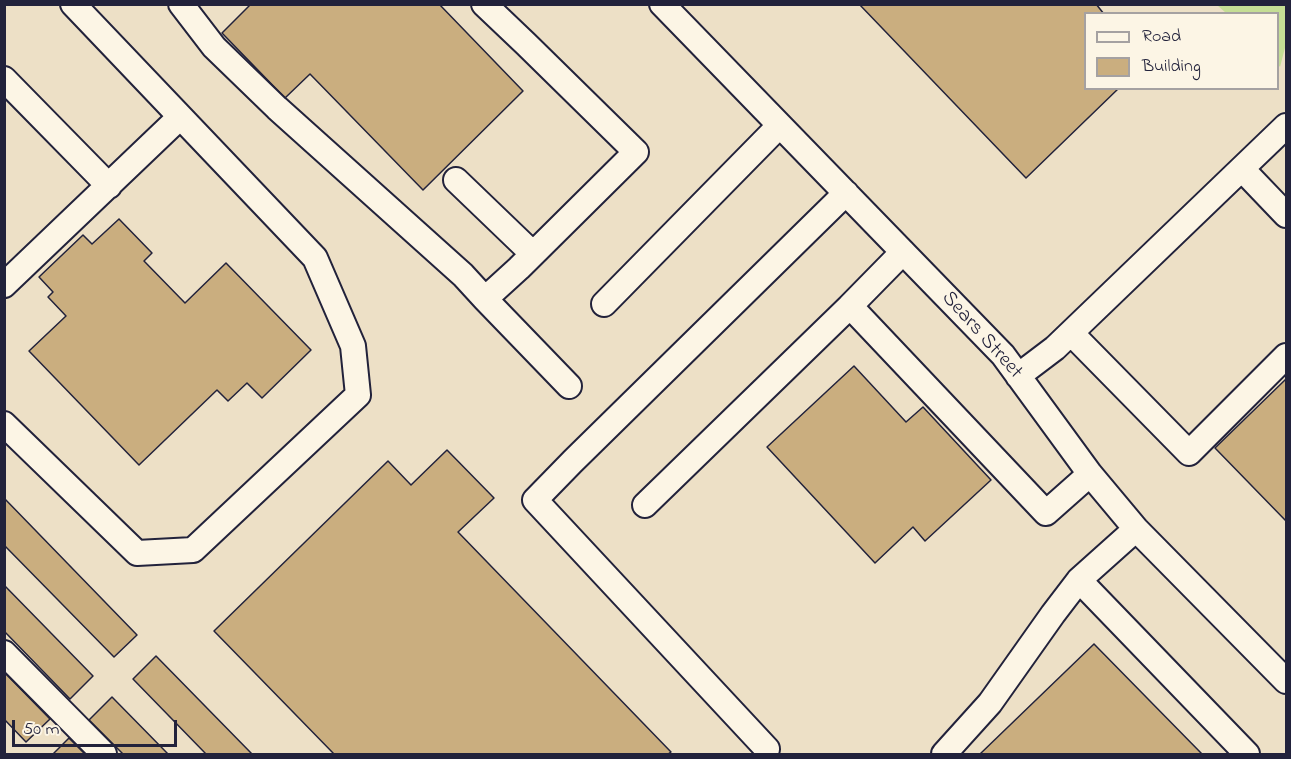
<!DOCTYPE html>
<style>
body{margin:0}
#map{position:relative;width:1291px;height:759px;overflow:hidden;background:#fcf5e5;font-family:"Indie Flower",sans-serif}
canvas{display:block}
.frame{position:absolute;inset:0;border:6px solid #22223b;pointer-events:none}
.legend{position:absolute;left:1084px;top:12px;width:195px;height:78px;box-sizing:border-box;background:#fcf5e5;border:2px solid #a5a1a1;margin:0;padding:8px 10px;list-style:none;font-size:18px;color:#22223b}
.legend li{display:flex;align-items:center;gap:12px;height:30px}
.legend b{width:30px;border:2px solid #a5a1a1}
.scale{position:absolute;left:12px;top:720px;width:165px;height:27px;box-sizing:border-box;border:3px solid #22223b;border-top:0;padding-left:8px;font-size:18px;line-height:21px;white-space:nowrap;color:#22223b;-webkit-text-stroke:4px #fcf5e5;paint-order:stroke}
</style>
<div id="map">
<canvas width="1291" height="759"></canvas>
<div class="frame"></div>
<ul class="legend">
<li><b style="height:8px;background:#fcf5e5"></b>Road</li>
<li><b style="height:16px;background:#caae7f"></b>Building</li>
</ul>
<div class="scale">50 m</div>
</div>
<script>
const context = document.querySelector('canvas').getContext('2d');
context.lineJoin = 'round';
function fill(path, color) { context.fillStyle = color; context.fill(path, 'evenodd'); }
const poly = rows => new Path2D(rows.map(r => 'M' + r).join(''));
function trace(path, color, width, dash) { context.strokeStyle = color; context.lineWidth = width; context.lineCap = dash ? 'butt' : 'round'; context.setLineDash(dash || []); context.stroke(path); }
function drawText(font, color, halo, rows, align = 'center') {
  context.font = font + ' "Indie Flower",sans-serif'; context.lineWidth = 5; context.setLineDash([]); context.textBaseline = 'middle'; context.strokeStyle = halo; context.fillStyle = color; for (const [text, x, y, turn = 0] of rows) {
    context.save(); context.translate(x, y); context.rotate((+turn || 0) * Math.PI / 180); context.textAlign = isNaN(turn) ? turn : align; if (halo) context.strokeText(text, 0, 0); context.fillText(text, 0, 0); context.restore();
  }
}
const built = poly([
 [4,5,1286,5,1286,754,5,754],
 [1086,14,1278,14,1278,88,1086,88]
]);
const green = poly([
 [1217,5,1286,5,1286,44,1280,67,1278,64,1278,14,1226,13]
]);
const building = poly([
 [251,4,439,4,523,91,423,190,310,74,285,98,222,33,251,4],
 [859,4,1096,4,1104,14,1086,14,1086,88,1119,88,1026,178,859,4],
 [119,219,152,253,144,261,185,303,226,263,311,350,262,398,247,383,228,401,217,390,139,465,29,351,66,316,48,297,53,292,39,277,83,235,92,244,119,219],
 [854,366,906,422,923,407,991,480,925,541,913,527,875,563,767,447,854,366],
 [1286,379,1286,521,1215,448,1286,379],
 [447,450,494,498,458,532,671,752,668,754,334,754,214,631,388,461,411,485,447,450],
 [4,498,137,635,114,657,4,545,4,498],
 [4,585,93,676,70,699,4,631,4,585],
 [1094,644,1202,754,980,754,1094,644],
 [156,656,252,754,206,754,133,679,156,656],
 [4,672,50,719,26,742,4,719,4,672],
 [112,697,168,754,123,754,89,720,112,697],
 [69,738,85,754,53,754,69,738]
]);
const minor = poly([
 [181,4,214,47,277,108,463,275,485,299,519,268,636,152,526,44,484,4],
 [662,4,1003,355,1090,474,1136,529,1286,681],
 [4,79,109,186],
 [1242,169,1286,215],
 [456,180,533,254],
 [903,252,850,306,1046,513,1090,474],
 [4,285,180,117],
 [485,299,569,386],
 [604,304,779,126],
 [1071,333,1189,453,1286,356],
 [1018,376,1055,348,1286,126],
 [4,424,137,553,193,550,358,395,353,346,315,258,73,4],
 [645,505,850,306],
 [1079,580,1247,754],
 [4,653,104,754],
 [767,749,535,500,573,461,846,193],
 [944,754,990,703,1053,614,1079,580,1136,529]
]);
const streetNames = [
 ["Sears Street",981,336,48]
];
fill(built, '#ede0c6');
fill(green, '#c5de95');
fill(building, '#caae7f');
trace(building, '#22223b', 1.5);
trace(minor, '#22223b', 28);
trace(minor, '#fcf5e5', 24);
drawText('21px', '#22223b', '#fcf5e5', streetNames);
</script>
